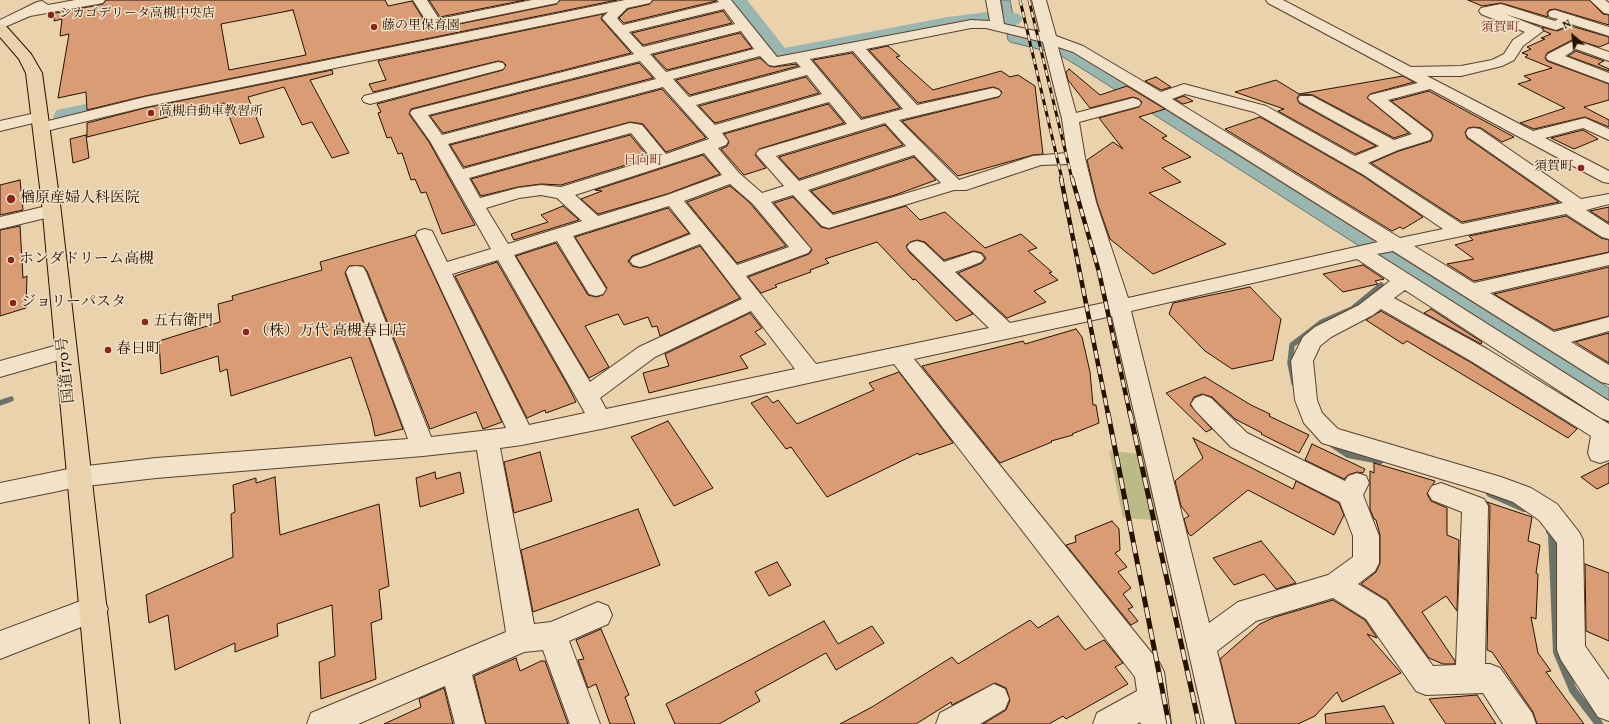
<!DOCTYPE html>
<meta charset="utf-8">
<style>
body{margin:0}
#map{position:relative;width:1609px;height:724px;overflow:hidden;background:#e9d2ac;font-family:Vollkorn,serif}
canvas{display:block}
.north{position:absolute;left:1553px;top:16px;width:40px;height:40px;-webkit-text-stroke:3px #f1e2c9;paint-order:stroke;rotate:332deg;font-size:11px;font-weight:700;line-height:16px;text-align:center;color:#271101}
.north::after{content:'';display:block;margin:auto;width:14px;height:18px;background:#271101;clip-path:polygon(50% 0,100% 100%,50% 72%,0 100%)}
</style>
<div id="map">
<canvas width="1609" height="724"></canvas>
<div class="north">N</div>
</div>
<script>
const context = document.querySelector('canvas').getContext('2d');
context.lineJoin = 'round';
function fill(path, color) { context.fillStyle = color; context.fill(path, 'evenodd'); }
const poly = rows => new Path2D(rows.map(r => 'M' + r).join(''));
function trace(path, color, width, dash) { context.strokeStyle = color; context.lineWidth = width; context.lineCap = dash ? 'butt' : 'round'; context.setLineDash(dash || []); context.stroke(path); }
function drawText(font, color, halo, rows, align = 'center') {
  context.font = font + ' Vollkorn,"Noto Serif JP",serif'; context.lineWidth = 3; context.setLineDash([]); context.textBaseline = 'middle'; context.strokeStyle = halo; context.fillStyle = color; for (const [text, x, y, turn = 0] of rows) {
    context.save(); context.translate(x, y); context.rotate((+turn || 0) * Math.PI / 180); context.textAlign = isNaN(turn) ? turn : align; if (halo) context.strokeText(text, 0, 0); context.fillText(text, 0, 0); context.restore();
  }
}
const green = poly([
 [1109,451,1154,455,1170,521,1123,518]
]);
const water = poly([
 [1001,0,1010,0,1017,35,1061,47,1075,53,1402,258,1609,388,1609,406,1089,73,1058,54,1010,42,1008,40,1001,0]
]);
const streamFar2 = poly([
 [1589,0,1609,19]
]);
const streamFar1 = poly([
 [1294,383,1290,363,1292,345,1322,322,1352,309,1381,285],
 [0,403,11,399]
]);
const stream = poly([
 [1333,444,1348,454,1380,460],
 [1490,493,1524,508],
 [1550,531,1552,534,1557,652,1573,690,1599,724]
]);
const river = poly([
 [724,0,747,0,785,48,948,17,988,12,1011,12,1019,14,1023,19,1019,24,1011,26,988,26,948,31,783,63,768,60,724,0],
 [124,96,133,98,137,104,133,110,67,124,57,122,53,116,57,110,124,96]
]);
const building = poly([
 [106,0,385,0,388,6,412,1,429,28,435,29,557,4,560,0,617,0,145,96,87,110,86,92,58,98,69,34,60,36,62,19,54,21,55,13,103,4,106,0],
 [293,10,306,55,229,70,221,24,293,10],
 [429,0,525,0,440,17,429,0],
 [653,0,716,0,716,1,624,23,619,18,628,9,650,4,653,0],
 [1468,0,1589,0,1603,14,1609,15,1609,25,1555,9,1549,10,1547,13,1548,17,1501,3,1482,6,1468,0],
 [723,11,732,23,643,45,632,33,723,11],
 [603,14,601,19,631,53,411,109,409,114,429,142,475,225,442,234,426,192,421,193,415,179,411,180,402,153,398,154,391,137,387,138,378,113,381,112,377,104,503,70,506,65,503,62,498,61,373,92,369,84,386,80,378,61,603,14],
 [1571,26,1609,37,1609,43,1599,47,1574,39,1547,53,1545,58,1547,61,1609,84,1609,100,1584,107,1609,120,1609,127,1585,117,1534,129,1520,123,1565,108,1518,84,1531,80,1524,76,1552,68,1525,57,1528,55,1522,53,1531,49,1527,47,1545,39,1541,38,1551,34,1544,31,1542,27,1557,31,1571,26],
 [740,33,752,48,667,70,653,55,740,33],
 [888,46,900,56,896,57,933,90,1001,71,1010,77,1018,75,1035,86,1043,154,1033,155,958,176,902,121,999,97,1002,92,999,89,993,87,918,103,869,50,888,46],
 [1576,51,1604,61,1598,64,1609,69,1609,71,1568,56,1576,51],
 [852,53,900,108,862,118,813,60,852,53],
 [760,58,769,66,774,67,796,64,798,66,690,95,676,80,760,58],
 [639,63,653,78,443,133,430,116,639,63],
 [1069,69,1100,95,1127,86,1165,109,1139,117,1167,136,1162,138,1191,157,1162,168,1181,182,1149,193,1226,244,1153,274,1110,239,1097,202,1087,160,1113,142,1123,149,1099,118,1139,107,1142,102,1139,99,1133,97,1090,108,1068,80,1066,72,1069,69],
 [332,70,333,74,310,80,349,153,332,158,312,122,302,125,284,87,248,97,264,137,240,144,224,103,87,137,87,123,145,108,332,70],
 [1403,76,1414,82,1370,94,1367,98,1409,133,1394,138,1313,95,1300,94,1297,98,1299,103,1376,146,1355,154,1278,111,1284,109,1235,92,1276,80,1299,94,1403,76],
 [806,77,819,93,715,123,699,106,806,77],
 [1156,77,1171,87,1161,90,1145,81,1156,77],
 [662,89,706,138,666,152,643,124,630,122,464,167,450,145,662,89],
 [1429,91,1514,137,1502,142,1481,128,1474,127,1468,128,1465,132,1467,138,1559,202,1462,222,1371,163,1399,151,1431,141,1433,135,1431,131,1391,101,1429,91],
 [1184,96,1193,101,1183,104,1175,99,1184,96],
 [828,104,844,123,759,149,755,155,766,168,744,175,721,149,727,146,729,142,724,134,828,104],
 [1260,117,1363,176,1423,217,1403,229,1400,227,1392,231,1225,129,1260,117],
 [885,125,903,145,799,179,779,157,885,125],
 [1583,130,1598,139,1574,149,1551,138,1583,130],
 [86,135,89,158,73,163,70,139,86,135],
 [630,135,649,158,561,185,541,184,518,187,481,196,471,179,630,135],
 [703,155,720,174,667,194,598,214,581,199,602,191,595,190,703,155],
 [914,157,936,180,895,195,833,213,811,191,914,157],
 [20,180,23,210,0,215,0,185,20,180],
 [730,186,749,202,786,246,737,263,687,202,730,186],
 [793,197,821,227,829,229,906,206,920,220,945,212,985,248,1021,234,1037,248,1028,251,1052,272,1049,273,1058,280,1034,291,1046,302,1007,318,958,273,982,263,986,258,982,253,974,251,944,260,925,242,917,240,910,242,906,246,909,252,973,314,956,321,915,279,913,280,877,242,825,259,829,263,810,270,811,272,775,285,777,287,761,293,748,277,809,254,812,250,774,203,793,197],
 [563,206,579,220,514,240,511,234,548,222,541,215,563,206],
 [1609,207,1609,223,1590,211,1609,207],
 [668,208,689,233,632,256,628,261,632,266,640,268,647,266,700,246,740,298,660,336,657,326,652,327,648,317,624,325,618,314,585,326,609,367,589,378,516,256,556,243,588,295,596,297,603,295,607,288,575,237,668,208],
 [1566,216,1601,238,1609,240,1609,252,1474,281,1447,264,1474,259,1455,245,1473,240,1469,236,1566,216],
 [20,226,23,278,27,276,26,308,0,316,0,230,20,226],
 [415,235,502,422,483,429,476,412,430,429,367,271,363,266,349,266,345,273,403,429,375,436,371,417,351,357,231,396,227,369,220,372,218,356,161,374,159,341,220,322,218,304,233,300,232,296,322,270,320,262,415,235],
 [497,262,568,386,576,402,546,413,545,410,527,418,455,276,497,262],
 [1363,265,1384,279,1375,281,1378,284,1343,292,1323,274,1363,265],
 [1609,267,1609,316,1554,330,1494,294,1609,267],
 [1250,287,1281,319,1273,360,1232,369,1205,351,1169,314,1173,303,1250,287],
 [1431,309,1482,342,1481,344,1424,313,1431,309],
 [1381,311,1470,362,1577,429,1568,438,1407,341,1403,344,1366,320,1381,311],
 [750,313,762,328,755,332,766,344,740,356,748,368,649,393,643,373,669,366,665,354,750,313],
 [1076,329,1082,337,1090,372,1093,405,1096,405,1099,423,1072,434,1073,435,1051,441,1052,442,1000,463,922,366,1023,341,1025,344,1076,329],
 [1609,333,1609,363,1575,342,1609,333],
 [899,372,953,443,919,455,918,453,827,497,791,447,786,449,751,403,767,396,773,403,778,400,797,424,874,390,869,383,899,372],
 [1205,377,1251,405,1270,414,1269,416,1309,435,1299,453,1261,434,1262,433,1235,419,1212,397,1202,394,1194,397,1190,405,1212,429,1206,432,1166,393,1205,377],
 [668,421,713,488,674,506,631,437,668,421],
 [1193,438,1293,489,1296,481,1339,503,1344,515,1334,535,1248,490,1191,536,1188,533,1184,519,1189,516,1181,506,1175,481,1203,458,1193,438],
 [1312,444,1365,469,1363,473,1357,472,1348,475,1344,479,1305,460,1312,444],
 [540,452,552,501,514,513,504,462,540,452],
 [1374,463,1435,481,1427,494,1431,501,1447,508,1447,535,1459,540,1457,611,1446,596,1422,612,1455,661,1455,664,1443,664,1429,658,1387,600,1361,584,1376,572,1380,563,1380,535,1376,520,1374,519,1370,509,1370,471,1374,473,1374,463],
 [1609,463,1609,483,1597,489,1581,477,1609,463],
 [435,472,436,479,460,472,464,493,420,507,416,478,435,472],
 [275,477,280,535,379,504,389,586,379,590,382,619,371,623,376,679,321,699,319,662,335,656,332,605,277,624,278,636,235,652,235,643,175,670,168,615,149,623,146,595,233,557,231,514,235,512,233,485,256,478,256,483,275,477],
 [1487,502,1532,517,1528,541,1540,545,1536,573,1538,574,1536,619,1531,617,1538,653,1551,671,1546,672,1584,724,1537,724,1533,712,1492,652,1487,650,1490,506,1487,502],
 [638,509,660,565,533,612,521,550,638,509],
 [1112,521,1119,529,1120,550,1115,553,1127,567,1118,572,1131,588,1123,594,1133,607,1128,609,1138,621,1131,625,1066,545,1076,542,1075,536,1112,521],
 [1261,541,1296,583,1276,589,1264,574,1234,585,1213,558,1261,541],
 [777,562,791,585,769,596,755,572,777,562],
 [1585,564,1609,573,1609,641,1586,631,1585,564],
 [1333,600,1365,620,1377,638,1367,634,1401,673,1342,702,1337,692,1315,716,1298,724,1236,724,1220,659,1260,624,1275,617,1333,600],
 [1058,616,1085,650,1104,640,1123,663,1115,667,1128,684,1066,719,1063,716,1049,724,983,724,1006,710,1010,700,1006,688,995,683,952,705,951,702,916,724,840,724,872,707,952,657,958,664,1030,620,1038,628,1058,616],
 [824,621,838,644,872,626,884,643,836,670,826,653,755,692,760,701,719,724,675,724,666,704,824,621],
 [601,629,629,695,625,697,635,724,610,724,596,684,588,688,578,660,584,659,576,640,601,629],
 [516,658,520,671,541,661,545,661,568,724,486,724,474,676,516,658],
 [444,688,453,724,384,724,421,707,419,699,444,688],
 [1477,695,1496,724,1446,724,1429,699,1477,695],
 [1384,706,1394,724,1326,724,1325,714,1384,706]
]);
const minor = poly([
 [75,0,105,0,103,3,98,4,30,16,0,29,0,20,37,2,42,1,48,5,75,0],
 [413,0,427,0,439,19,532,0,559,0,557,3,552,4,435,28,430,27,413,0],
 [625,0,652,0,650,3,627,8,617,18,623,25,719,2,717,0,731,0,777,57,971,20,990,21,986,0,1000,0,1004,24,1040,32,1032,0,1046,0,1056,36,1083,46,1161,92,1184,84,1266,106,1355,156,1379,146,1300,102,1298,99,1300,96,1312,96,1394,140,1412,134,1368,98,1370,95,1418,83,1268,3,1266,0,1283,0,1411,67,1461,66,1492,60,1504,54,1513,40,1525,32,1481,14,1479,11,1481,8,1501,4,1555,21,1558,19,1550,17,1548,14,1550,11,1555,10,1609,27,1609,36,1571,24,1556,30,1505,14,1541,28,1543,31,1523,46,1514,60,1502,66,1461,76,1427,76,1533,131,1585,118,1609,129,1609,140,1583,128,1545,138,1609,171,1609,183,1603,182,1430,89,1388,100,1430,132,1432,136,1430,140,1398,150,1368,163,1462,224,1563,203,1468,137,1466,133,1468,129,1474,128,1480,129,1581,199,1609,194,1609,204,1586,210,1609,225,1609,239,1602,237,1566,214,1414,246,1474,283,1609,253,1609,265,1490,293,1554,332,1609,317,1609,331,1571,342,1609,365,1609,384,1601,382,1393,251,1377,254,1609,401,1609,421,1601,418,1405,290,1394,298,1487,349,1609,424,1609,460,1600,463,1591,460,1588,453,1591,436,1471,361,1381,309,1373,315,1331,337,1320,346,1313,361,1317,400,1322,413,1338,429,1501,477,1531,488,1557,504,1579,532,1583,540,1585,646,1609,680,1609,721,1598,717,1561,660,1557,650,1557,543,1539,520,1513,502,1488,493,1322,443,1304,423,1295,400,1291,361,1303,337,1315,327,1359,305,1390,281,1357,259,1131,311,1209,623,1238,602,1328,575,1353,557,1353,536,1340,502,1231,447,1195,410,1191,404,1195,398,1203,395,1211,398,1247,433,1345,481,1348,476,1357,473,1366,476,1369,483,1363,495,1379,536,1379,563,1375,571,1358,584,1386,601,1433,666,1456,665,1462,512,1432,500,1428,493,1432,486,1441,483,1484,499,1488,506,1485,664,1490,664,1500,668,1532,713,1536,724,1503,724,1483,693,1426,695,1416,691,1366,619,1333,598,1256,621,1217,651,1235,724,1205,724,1112,316,914,359,1159,662,1164,672,1171,724,1141,724,1140,722,1137,724,1093,724,1097,713,1137,691,1135,677,894,364,601,429,522,445,500,448,534,624,551,622,598,602,608,606,612,615,608,624,569,641,600,724,570,724,543,650,524,652,472,675,485,724,455,724,445,686,358,724,307,724,311,713,506,632,477,450,423,456,156,478,78,487,0,503,0,483,78,467,156,458,408,439,346,272,349,267,356,266,363,267,366,272,431,437,506,428,416,235,418,231,425,229,432,231,447,262,491,249,430,141,410,113,412,110,634,54,602,18,608,12,145,107,42,132,36,130,34,127,36,124,145,97,625,0],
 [724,9,735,24,643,47,629,32,724,9],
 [971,28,986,28,1043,42,1062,119,1067,153,1033,156,959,180,899,120,999,96,1001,93,999,90,993,88,917,105,866,49,971,28],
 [741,31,754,49,666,72,650,54,741,31],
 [1058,47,1073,52,1154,101,1378,242,1128,298,1096,202,1085,158,1079,122,1139,106,1141,103,1139,100,1133,98,1076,113,1058,47],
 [853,51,903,109,861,120,810,59,853,51],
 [760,56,769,65,774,66,796,62,801,67,689,97,673,79,760,56],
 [640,61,656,79,442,135,428,115,640,61],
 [807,75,822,94,715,125,696,105,807,75],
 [663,87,709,139,666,154,642,125,630,123,463,169,448,144,663,87],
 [1185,94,1254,112,1364,175,1443,229,1400,238,1172,99,1185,94],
 [829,102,847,124,759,150,756,154,784,186,762,193,739,173,718,148,726,145,728,141,722,133,829,102],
 [885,123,906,146,799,181,776,156,885,123],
 [631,133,652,159,561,187,541,185,518,188,480,198,469,178,631,133],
 [704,153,722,175,667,195,598,216,575,195,704,153],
 [914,155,941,183,833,215,808,190,914,155],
 [1069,164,1078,202,1108,302,1010,323,955,272,981,262,984,258,981,254,974,252,944,262,924,243,917,241,910,243,907,247,910,251,989,328,816,364,746,276,808,253,811,249,771,202,793,195,822,226,829,228,954,190,966,190,1041,165,1069,164],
 [730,184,753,204,789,247,737,265,684,201,730,184],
 [541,195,557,198,582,221,508,244,486,208,519,198,541,195],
 [669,206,691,234,633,257,630,261,633,265,640,267,647,265,700,244,742,299,639,347,590,382,514,255,557,241,589,294,596,296,603,294,606,289,573,236,669,206],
 [498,260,585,413,529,425,452,274,498,260],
 [751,311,795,369,606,409,600,398,655,357,751,311],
 [1590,0,1605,0,1609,3,1609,14,1604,13,1590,0],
 [1575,40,1609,52,1609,61,1576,49,1565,56,1609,73,1609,83,1548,60,1546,57,1548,54,1575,40],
 [498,62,503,63,505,66,503,69,370,104,364,102,362,99,364,96,498,62],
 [40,112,46,114,48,117,46,120,0,131,0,121,40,112],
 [51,205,58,207,60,211,58,215,0,229,0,217,51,205],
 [65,343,73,346,76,351,73,356,0,377,0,361,65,343],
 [94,596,104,600,108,609,104,618,0,659,0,631,94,596],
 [994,684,1005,689,1009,699,1005,709,980,724,936,724,940,713,994,684]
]);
const highway = poly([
 [0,24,5,25,31,54,42,73,60,204,120,724,90,724,42,204,26,73,19,59,0,37,0,24]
]);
const railFar2 = poly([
 [1020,0,1062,179],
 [1029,0,1072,179]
]);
const railFar1 = poly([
 [1061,178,1108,414],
 [1072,178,1099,272,1130,414]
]);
const rail = poly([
 [1108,413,1169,724],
 [1130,413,1199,724]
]);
const markers = [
 [51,15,4,"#8f2418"],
 [374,27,4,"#8f2418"],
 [151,113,4,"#8f2418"],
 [1581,168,4,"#8f2418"],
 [11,199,5,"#8f2418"],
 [11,260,4,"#8f2418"],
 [13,303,4,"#8f2418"],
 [145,322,4,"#8f2418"],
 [246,332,4,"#8f2418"],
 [108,350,4,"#8f2418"]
];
const farPoinames = [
 ["シカゴデリータ高槻中央店",59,15],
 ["藤の里保育園",382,27],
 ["高槻自動車教習所",159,113],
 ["須賀町",1573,168,"right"]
];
const farNeighbourhoodnames = [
 ["須賀町",1500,29],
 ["日向町",643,162]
];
const poiNames = [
 ["楢原産婦人科医院",20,199],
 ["ホンダドリーム高槻",19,260],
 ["ジョリーパスタ",21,303],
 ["五右衛門",153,322],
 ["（株）万代 高槻春日店",254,332],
 ["春日町",116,350]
];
const streetNames = [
 ["国道170号",67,370,-96]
];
fill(green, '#bcba86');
fill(water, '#99b6b1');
trace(water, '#6b746b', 1);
trace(streamFar2, '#6b746b', 4);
trace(streamFar1, '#6b746b', 5.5);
trace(stream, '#6b746b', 8);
fill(river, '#99b6b1');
fill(building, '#da9c75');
trace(building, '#271101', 1);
trace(minor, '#58412c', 2);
trace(highway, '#271101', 2);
fill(minor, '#f1e2c9');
fill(highway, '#e9d2ac');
trace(railFar2, '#271101', 3);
trace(railFar1, '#271101', 4.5);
trace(rail, '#271101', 5);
trace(railFar2, '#f1e2c9', 2, [6]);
trace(railFar1, '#f1e2c9', 3, [8]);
trace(rail, '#f1e2c9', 3.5, [11]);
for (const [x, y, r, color] of markers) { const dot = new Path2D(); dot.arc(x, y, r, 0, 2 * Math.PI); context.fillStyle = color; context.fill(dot); trace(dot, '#f1e2c9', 1.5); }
drawText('13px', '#271101', '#f1e2c9', farPoinames, 'left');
drawText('13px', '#7a1f14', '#f1e2c9', farNeighbourhoodnames);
drawText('15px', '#271101', '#f1e2c9', poiNames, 'left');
drawText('15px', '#271101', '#f1e2c9', streetNames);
</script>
